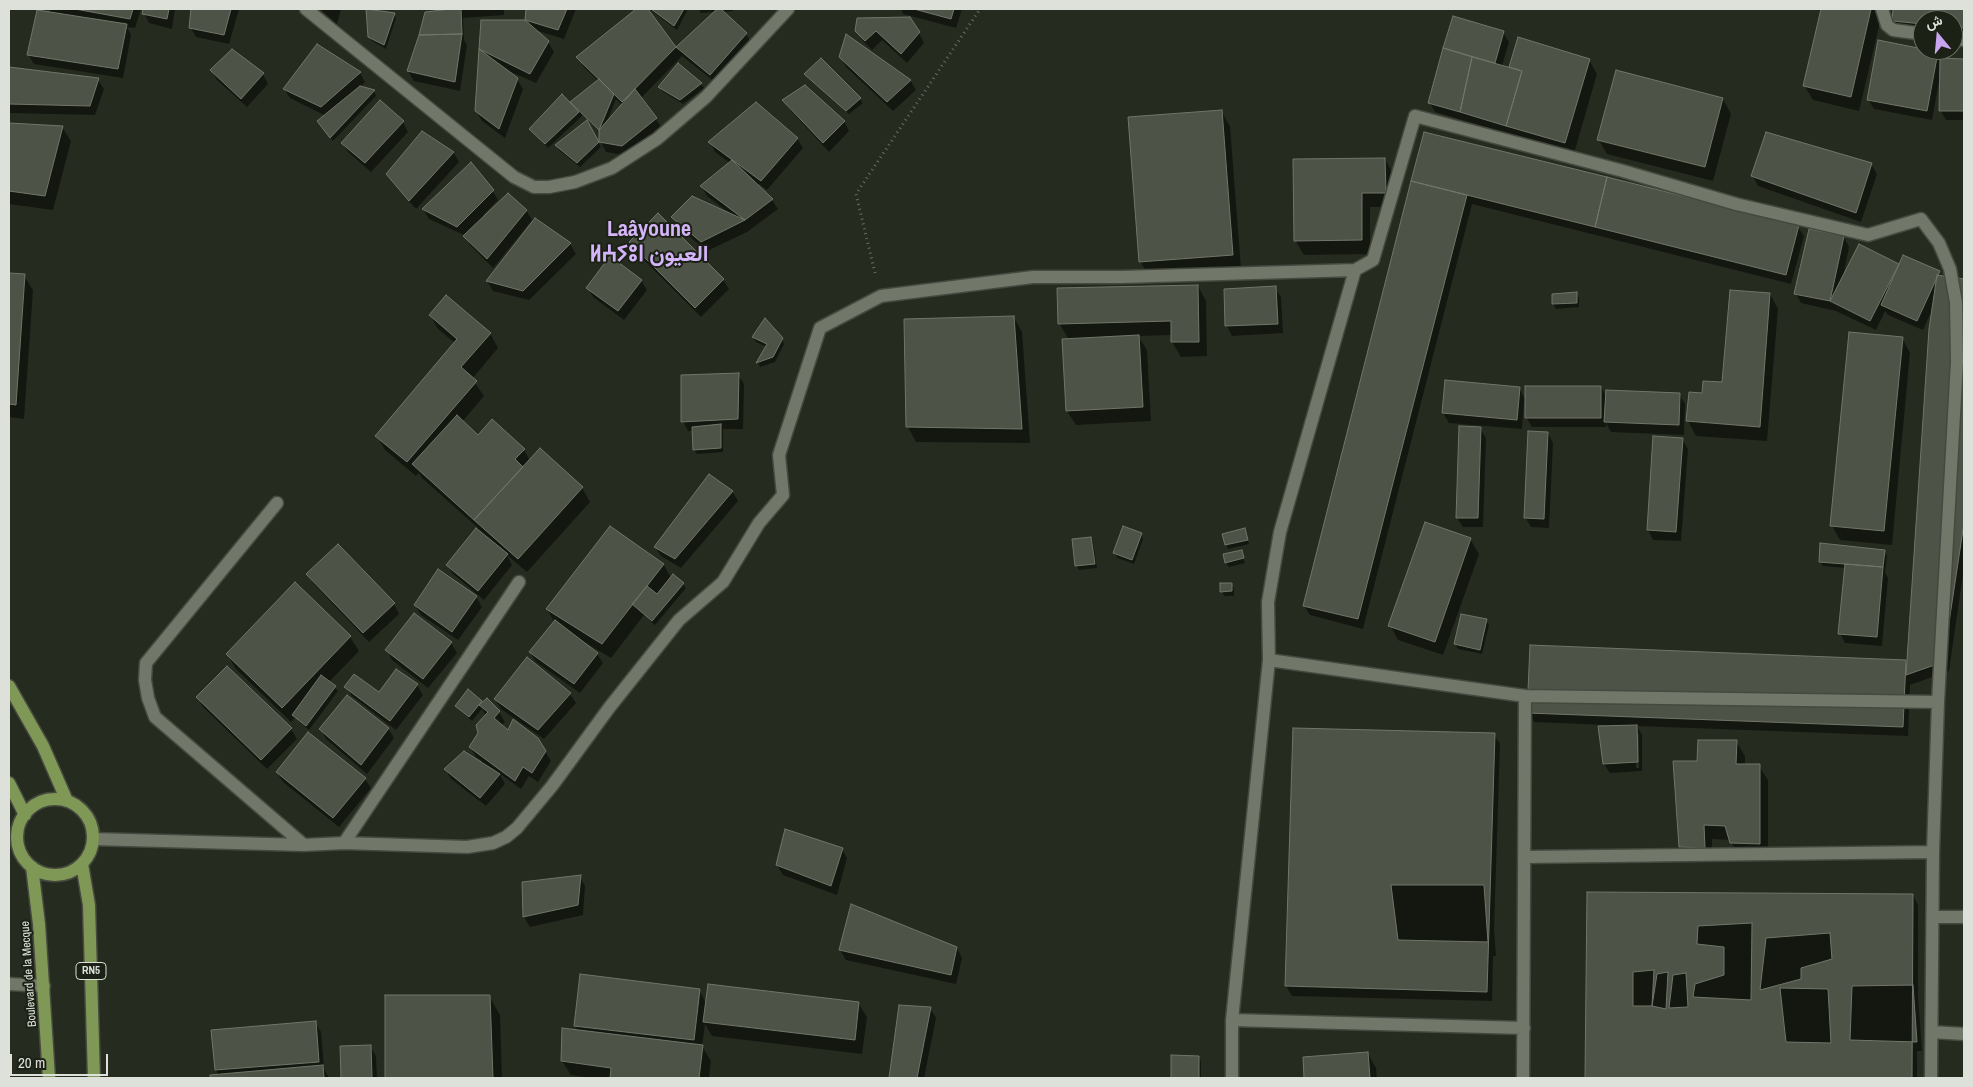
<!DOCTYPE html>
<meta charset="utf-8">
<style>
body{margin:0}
#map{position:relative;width:1973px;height:1087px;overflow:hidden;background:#262b1f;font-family:"Archivo Narrow",Vazirmatn,sans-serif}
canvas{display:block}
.frame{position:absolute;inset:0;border:10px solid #dee1da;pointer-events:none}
.north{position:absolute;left:1913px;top:10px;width:50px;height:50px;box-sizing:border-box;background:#1c2116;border:1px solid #6a6e64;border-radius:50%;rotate:343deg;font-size:14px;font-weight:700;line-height:20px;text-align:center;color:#dee1da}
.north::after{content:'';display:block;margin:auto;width:18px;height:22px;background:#c8a5ee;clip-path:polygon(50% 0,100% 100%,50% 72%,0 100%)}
.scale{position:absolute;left:10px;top:1054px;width:98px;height:22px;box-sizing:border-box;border:2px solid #dee1da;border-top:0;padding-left:6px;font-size:15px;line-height:18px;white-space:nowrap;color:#dee1da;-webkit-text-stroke:4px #1c2116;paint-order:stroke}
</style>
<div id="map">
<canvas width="1973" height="1087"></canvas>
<div class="frame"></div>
<div class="north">ش</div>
<div class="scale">20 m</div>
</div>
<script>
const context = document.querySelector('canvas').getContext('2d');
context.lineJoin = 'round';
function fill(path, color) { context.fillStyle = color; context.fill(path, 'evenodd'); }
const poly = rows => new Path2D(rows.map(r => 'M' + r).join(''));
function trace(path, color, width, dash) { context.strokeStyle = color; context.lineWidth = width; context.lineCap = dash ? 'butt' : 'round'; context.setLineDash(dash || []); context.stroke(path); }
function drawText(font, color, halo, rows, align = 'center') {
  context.font = font + ' "Archivo Narrow",Vazirmatn,"Noto Sans Tifinagh",sans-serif'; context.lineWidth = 4; context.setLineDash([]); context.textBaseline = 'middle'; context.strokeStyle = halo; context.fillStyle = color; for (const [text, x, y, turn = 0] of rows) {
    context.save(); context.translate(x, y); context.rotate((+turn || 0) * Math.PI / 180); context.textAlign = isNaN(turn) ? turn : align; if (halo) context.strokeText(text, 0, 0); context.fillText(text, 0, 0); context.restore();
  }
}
const shadow = poly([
 [49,9,141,9,135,28,127,27,131,35,123,78,34,64,28,54,52,14],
 [144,9,175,9,172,29,149,23,144,13],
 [192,9,239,9,229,44,196,37,190,27],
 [320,9,341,9,337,24],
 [367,9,394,14,396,18,386,49,372,41,369,36],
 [442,9,504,9,504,15,463,18,464,40,467,45,460,91,414,81,408,71],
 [527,9,576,9,564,39,535,30,548,42,554,52,536,83,504,69,517,79,523,89,505,138,482,121,476,111,482,21,526,21],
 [638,9,646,9,676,49,715,12,701,13,699,9,733,9,733,11,722,12,746,34,752,44,716,83,682,56,641,98,662,128,628,156,606,152,601,142,601,132,583,115,548,148,531,129,570,104,598,81,584,67,578,57],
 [616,99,622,105,606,124],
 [649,9,686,9,687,11,677,30],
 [901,9,962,9,956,28,903,14],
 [1823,9,1883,9,1859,111,1813,100,1804,85],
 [1894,9,1964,9,1964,41,1953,40,1953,20,1923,20,1923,37,1901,35,1893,21],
 [1454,18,1503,32,1509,42,1502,66,1512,69,1510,67,1589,60,1597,74,1573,157,1516,140,1513,135,1435,112,1430,103],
 [858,19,919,33,924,43,907,63,882,40,872,50,863,41,857,31],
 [1937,53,1941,60,1964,60,1964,120,1946,120,1940,110,1941,81,1939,81,1932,120,1874,109,1868,99],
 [840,57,910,80,916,90,893,111,846,67],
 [679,64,701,84,704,88,683,104,662,91,660,87],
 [9,68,98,80,104,89,95,115,9,113],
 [211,70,263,74,268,84,247,107,217,80],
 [360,73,365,82,360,87,374,91,376,96,333,141,321,126,326,116,290,98,284,89],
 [806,74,860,99,863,103,849,114,809,79],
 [1723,99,1731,114,1713,181,1607,154,1599,140],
 [784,101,844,121,849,131,829,152,790,110],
 [1221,111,1230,126,1241,269,1149,276,1140,261],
 [403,122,408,132,371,172,348,152,342,143],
 [586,122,601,147,580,167,559,150,557,146],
 [9,124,62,127,71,141,53,210,9,204],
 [423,133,454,153,459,162,416,209,394,184,388,174],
 [1425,133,1798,227,1804,236,1791,284,1472,204,1363,629,1310,615,1304,606],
 [797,138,803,148,767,190,759,184,758,186,772,200,778,209,747,232,707,251,678,227,673,217,729,213,707,196,702,187,730,163,715,152,710,142],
 [1385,159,1393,174,1393,207,1370,207,1370,254,1304,255,1295,240],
 [1871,164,1877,174,1861,222,1758,186,1753,176],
 [492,190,498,200,483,215,485,217,526,210,532,220,493,268,470,245,464,235,429,219,423,209],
 [535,220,570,244,576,254,529,300,493,291,487,281],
 [1844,237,1849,247,1843,277,1859,245,1900,265,1939,272,1942,277,1964,281,1964,567,1949,671,1910,685,1908,736,1637,726,1642,735,1642,771,1610,773,1604,764,1606,725,1534,722,1529,712,1531,647,1908,661,1932,310,1923,330,1888,315,1885,311,1876,330,1836,311,1801,303,1796,294],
 [1636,734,1639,734,1639,768,1636,768],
 [630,242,723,280,729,289,701,317,636,252],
 [9,274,24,276,33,290,24,419,9,417],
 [641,280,647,290,624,320,593,297,588,288],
 [1198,286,1206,301,1207,356,1181,357,1172,342,1172,335,1138,336,1147,350,1151,421,1076,425,1067,411,1069,340,1059,323],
 [1275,288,1281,297,1283,333,1232,336,1227,326,1225,290],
 [1576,293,1579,298,1579,307,1556,309,1553,304,1553,295],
 [1770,294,1778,309,1767,441,1696,436,1688,421,1703,394,1724,384],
 [430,315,490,333,498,348,472,379,484,396,462,422,478,437,524,450,530,461,582,488,590,502,527,572,507,555,512,565,484,600,453,574,447,565,478,528,422,478,419,473,416,476,385,450,377,436,455,343,438,329],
 [1014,318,1022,332,1030,443,916,442,908,427],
 [753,337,782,339,784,344,775,362,760,367,758,363,767,347,756,342],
 [1902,338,1910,353,1892,545,1840,540,1832,526],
 [738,375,744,384,743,429,723,429,723,452,697,454,694,450,694,431,688,431,683,421],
 [1601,387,1607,398,1679,394,1685,404,1684,435,1611,432,1606,423,1606,427,1532,427,1526,417,1526,401,1524,401,1522,429,1449,423,1443,413,1519,388,1526,401],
 [1480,428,1486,438,1483,527,1463,527,1457,518],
 [1548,433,1553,443,1549,528,1531,527,1525,517],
 [1682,439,1688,449,1681,541,1653,540,1648,530],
 [732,491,738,501,681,568,661,556,655,547],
 [610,528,664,565,671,578,683,584,686,588,655,625,644,615,611,658,586,643,585,644,597,654,603,663,580,693,536,662,530,652,555,623,547,609],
 [1244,530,1249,544,1228,549,1224,535],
 [1141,534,1143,539,1134,564,1117,558,1115,553],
 [1091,538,1093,543,1097,568,1079,570,1077,566],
 [1470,539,1479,554,1443,655,1398,640,1390,625],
 [1241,551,1245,563,1229,567,1226,563],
 [1884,551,1887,556,1885,573,1888,578,1882,646,1845,643,1840,633,1846,568,1823,566,1820,561],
 [439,571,476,597,482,607,458,640,421,615,415,605],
 [308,574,394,604,399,614,369,642,314,584],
 [295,584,350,637,359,651,329,682,338,691,309,730,295,718,291,722,236,669,227,654],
 [1231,584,1234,589,1234,596,1224,596,1222,591],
 [1486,620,1489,625,1482,654,1458,649,1455,644],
 [451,643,457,653,428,688,392,660,387,650],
 [227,667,291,729,297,739,267,769,203,707,198,698],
 [417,685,423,695,396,730,352,696,346,687,379,694],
 [570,694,576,703,544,739,501,709,495,699],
 [487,700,499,712,505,722,501,726,509,732,545,751,551,761,538,782,529,776,521,789,499,773,505,784,486,806,451,779,446,770,480,763,482,761,476,757,470,747,479,733,486,716,482,709,472,721,459,710,456,706,481,702,483,704],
 [388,728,394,738,367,774,326,739,321,729],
 [1294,729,1494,735,1500,744,1494,930,1496,956,1493,956,1492,1001,1292,996,1286,986],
 [1736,741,1745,756,1745,765,1759,766,1768,780,1768,859,1740,858,1730,840,1712,839,1712,862,1688,861,1680,846,1698,763],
 [277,773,365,779,371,788,339,827,283,782],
 [842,849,847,858,837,895,783,875,777,865],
 [580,877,585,886,583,915,530,927,524,917,524,884],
 [1588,893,1913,895,1918,905,1918,996,1922,1051,1917,1051,1917,1078,1586,1078],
 [957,948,962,958,956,984,846,960,840,950],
 [699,990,706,1003,858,1003,867,1017,862,1054,712,1036,705,1024,702,1046,711,1061,709,1078,591,1078,571,1075,562,1061,578,1032,575,1026],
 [489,996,500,1015,502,1078,387,1078,386,997],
 [900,1006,930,1008,936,1018,924,1078,890,1078],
 [315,1022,321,1032,324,1069,329,1078,211,1078,211,1076,219,1076,216,1070],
 [370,1046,376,1056,377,1078,342,1078,341,1047],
 [1368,1054,1376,1068,1377,1078,1306,1078,1304,1058],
 [1173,1056,1198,1057,1201,1061,1201,1078,1172,1078]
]);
const building = poly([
 [75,9,133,9,130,19,75,9],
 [143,9,169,9,167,19,142,14,143,9],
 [191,9,231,9,224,35,189,28,191,9],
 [366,9,395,13,384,45,368,37,366,9],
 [451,9,461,9,462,34,419,35,425,12,451,9],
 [526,9,567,9,558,30,525,20,526,9],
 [636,9,648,9,676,47,622,102,576,57,636,9],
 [651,9,684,9,674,26,651,9],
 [717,9,721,9,747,33,710,75,676,47,717,9],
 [914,9,954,9,951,19,914,9],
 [1821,9,1871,9,1851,97,1803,86,1821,9],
 [1893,9,1964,9,1964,28,1953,27,1953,20,1923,20,1923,24,1892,21,1893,9],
 [37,10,127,24,118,69,27,55,37,10],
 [1453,16,1504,31,1495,63,1443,48,1453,16],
 [910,17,920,32,901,54,876,31,865,41,855,31,857,18,910,17],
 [481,20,525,20,549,41,530,74,479,49,481,20],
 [462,34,455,82,407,71,419,35,462,34],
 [846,34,911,80,887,102,839,57,846,34],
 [1518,37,1590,59,1565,143,1506,126,1522,71,1509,67,1518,37],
 [1878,40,1938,52,1927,111,1867,100,1878,40],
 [317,44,361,72,321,107,283,89,317,44],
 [1443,48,1472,57,1460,112,1428,103,1443,48],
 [232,49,264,73,241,99,210,70,232,49],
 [479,49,518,78,499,129,475,111,479,49],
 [1472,57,1522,71,1506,126,1460,112,1472,57],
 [821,58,861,98,846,111,804,74,821,58],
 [1940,58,1964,59,1964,111,1939,111,1940,58],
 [678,63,702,83,680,100,658,87,678,63],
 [9,67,99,78,90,106,9,104,9,67],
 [1616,70,1723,98,1705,167,1597,140,1616,70],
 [599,79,614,94,599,130,570,102,599,79],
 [805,85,845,121,823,143,782,100,805,85],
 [360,86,375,90,330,138,317,121,360,86],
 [635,89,657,118,622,146,599,142,599,130,635,89],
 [562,94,579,112,545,144,529,129,562,94],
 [380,100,404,121,365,163,341,143,380,100],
 [756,102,798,138,761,181,708,142,756,102],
 [1222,110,1233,255,1139,262,1128,117,1222,110],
 [587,120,599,142,577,163,555,145,587,120],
 [9,123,63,126,45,196,9,191,9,123],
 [422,131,454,152,409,201,386,174,422,131],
 [1424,132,1607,177,1595,227,1411,181,1424,132],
 [1766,132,1872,163,1856,213,1751,176,1766,132],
 [1385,158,1386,193,1362,193,1362,240,1294,241,1293,159,1385,158],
 [732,160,773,199,745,220,700,186,732,160],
 [471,162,494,190,457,227,422,209,471,162],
 [1607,177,1799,225,1786,275,1595,227,1607,177],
 [1411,181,1467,195,1358,619,1303,606,1411,181],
 [508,193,527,210,487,259,463,236,508,193],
 [692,196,745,220,701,242,671,217,692,196],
 [658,213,724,279,695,308,629,242,658,213],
 [535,218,571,243,523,291,486,281,535,218],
 [1809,229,1844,236,1830,301,1794,294,1809,229],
 [1859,244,1899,264,1870,321,1830,301,1859,244],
 [1903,255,1940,271,1917,321,1881,305,1903,255],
 [610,256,642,280,618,311,586,288,610,256],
 [9,273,25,274,16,405,9,404,9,273],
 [1937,275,1964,279,1964,523,1943,662,1906,675,1929,329,1937,275],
 [1198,285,1199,342,1171,342,1171,321,1058,324,1057,288,1198,285],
 [1276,286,1278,324,1225,326,1224,289,1276,286],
 [1730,290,1770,293,1760,427,1686,421,1689,392,1702,393,1703,381,1722,382,1730,290],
 [1577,292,1577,303,1552,304,1552,294,1577,292],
 [446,295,491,333,461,367,477,381,407,462,375,436,457,339,429,315,446,295],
 [1014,316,1022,429,906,427,904,319,1014,316],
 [765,318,783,338,773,357,756,363,767,344,752,337,765,318],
 [1849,332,1903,337,1884,531,1830,526,1849,332],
 [1139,335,1143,407,1066,411,1062,339,1139,335],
 [739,373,738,419,681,422,681,375,739,373],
 [1445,380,1520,387,1517,420,1442,413,1445,380],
 [1525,386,1601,386,1601,418,1525,418,1525,386],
 [1606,390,1680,393,1679,425,1604,422,1606,390],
 [457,415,478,435,492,419,525,449,515,459,523,467,474,520,412,464,457,415],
 [721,424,721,448,693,450,692,427,721,424],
 [1459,426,1481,427,1478,518,1456,518,1459,426],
 [1528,431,1548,432,1544,519,1524,518,1528,431],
 [1653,436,1683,438,1676,532,1647,530,1653,436],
 [540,448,583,487,518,559,474,520,540,448],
 [709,474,733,491,675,559,654,547,709,474],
 [1425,522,1471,538,1435,642,1388,626,1425,522],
 [610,526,664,564,602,644,546,609,610,526],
 [1123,526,1142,533,1132,560,1113,553,1123,526],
 [476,528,508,554,478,591,446,565,476,528],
 [1245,528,1248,540,1225,545,1222,534,1245,528],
 [1091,537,1095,564,1075,566,1072,539,1091,537],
 [1820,543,1885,550,1883,567,1819,562,1820,543],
 [338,544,395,603,363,633,306,574,338,544],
 [1242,550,1244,558,1225,563,1223,554,1242,550],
 [1845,564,1883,567,1877,637,1838,634,1845,564],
 [438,569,477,596,452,632,414,605,438,569],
 [673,574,684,583,652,621,632,604,647,586,657,594,673,574],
 [295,582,351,636,282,708,226,654,295,582],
 [1220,583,1232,583,1232,591,1220,592,1220,583],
 [414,613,452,642,423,679,385,650,414,613],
 [1461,614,1487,619,1480,650,1454,644,1461,614],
 [555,620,598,653,574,684,529,652,555,620],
 [1530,645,1906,660,1903,727,1527,713,1530,645],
 [527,657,571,693,538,730,494,699,527,657],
 [227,666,292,728,261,760,196,697,227,666],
 [396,669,418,684,390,721,344,687,354,674,379,692,396,669],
 [321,675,336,686,306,726,292,715,321,675],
 [468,689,482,701,469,717,455,706,468,689],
 [347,695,389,728,361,765,319,729,347,695],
 [487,698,500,711,494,718,508,730,513,719,538,738,546,751,532,773,523,767,515,781,469,747,478,733,476,725,488,712,479,705,487,698],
 [1637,725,1638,762,1603,764,1598,726,1637,725],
 [1293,728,1495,733,1487,992,1285,986,1293,728],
 [308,732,366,778,333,818,276,772,308,732],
 [1698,740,1737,740,1736,764,1760,764,1760,844,1730,843,1725,826,1704,825,1705,848,1679,847,1673,761,1697,761,1698,740],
 [464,751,500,774,480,798,444,769,464,751],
 [785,829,843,848,831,886,776,865,785,829],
 [581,875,578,905,523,917,522,882,581,875],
 [1391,885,1484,885,1488,942,1398,940,1391,885],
 [1587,892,1913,894,1912,1078,1585,1078,1587,892],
 [851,904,957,947,951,975,839,950,851,904],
 [1752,923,1751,1000,1693,997,1695,984,1724,975,1724,947,1697,944,1698,926,1752,923],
 [1830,933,1832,959,1801,968,1801,979,1760,990,1766,938,1830,933],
 [1654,970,1652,1006,1633,1006,1633,972,1654,970],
 [1668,972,1666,1009,1652,1006,1657,974,1668,972],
 [1686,973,1688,1007,1669,1008,1673,975,1686,973],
 [580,974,700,989,694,1040,574,1026,580,974],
 [708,984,859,1002,855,1040,703,1022,708,984],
 [1913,985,1917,1042,1850,1040,1852,986,1913,985],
 [1780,988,1828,989,1831,1043,1786,1042,1780,988],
 [385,995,490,995,493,1078,385,1078,385,995],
 [899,1005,931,1007,917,1078,889,1078,899,1005],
 [316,1021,319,1062,215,1070,211,1030,316,1021],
 [562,1028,703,1045,699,1078,610,1078,611,1068,561,1061,562,1028],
 [371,1045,372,1078,341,1078,340,1046,371,1045],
 [1368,1052,1370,1078,1304,1078,1303,1057,1368,1052],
 [1171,1055,1199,1056,1199,1078,1171,1078,1171,1055],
 [323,1065,324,1078,210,1078,210,1075,323,1065]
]);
const path = poly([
 [875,273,856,194,980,9]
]);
const minor = poly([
 [306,9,514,177,534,187,549,187,575,182,612,168,657,139,706,97,788,9],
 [1882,9,1887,25,1893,30,1923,34],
 [1953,38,1964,40],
 [1355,270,1373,260,1415,116,1623,171,1736,204,1868,235,1921,219,1939,243,1950,269,1956,302,1957,361,1938,702,1933,852,1931,1078],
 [277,503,146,663,145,680,148,698,155,717,304,845],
 [1269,660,1525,696,1938,702],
 [93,839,304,845,344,843,467,847,493,843,506,837,517,828,552,786,609,708,679,620,723,582,759,523,783,495,779,455,820,328,881,296,1033,277,1122,277,1355,270,1280,532,1268,602,1269,660,1232,1020,1232,1078],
 [344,843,519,582],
 [1524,857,1933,852],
 [1933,917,1964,917],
 [9,984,44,986],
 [1232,1020,1524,1028],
 [1932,1032,1964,1034],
 [1523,1078,1525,696]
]);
const primary = poly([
 [9,686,43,746,67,801],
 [9,783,25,815],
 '17 837a38 38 0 1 1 76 0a38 38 0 1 1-76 0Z',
 [82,864,89,905,94,1078],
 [32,867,39,924,49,1078]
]);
const shields = [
 [91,971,30]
];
const shieldNames = [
 ["RN5",91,971]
];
const streetNames = [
 ["Boulevard de la Mecque",29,974,-94]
];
const townNames = [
 ["Laâyoune",649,230],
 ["ⵍⵄⵢⵓⵏ العيون",649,255]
];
fill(shadow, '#0007');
fill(building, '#4e5347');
trace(building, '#707668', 1);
trace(minor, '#45493f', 15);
trace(primary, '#45493f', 15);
trace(path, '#6a6e64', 3, [1, 4]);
trace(minor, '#717769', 12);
trace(primary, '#809855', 12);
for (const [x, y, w] of shields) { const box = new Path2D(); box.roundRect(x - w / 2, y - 8.5, w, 17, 4); context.fillStyle = '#1c2116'; context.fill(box); trace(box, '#dee1da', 1); }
drawText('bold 11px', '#dee1da', null, shieldNames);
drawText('12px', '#dee1da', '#1c2116', streetNames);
drawText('bold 22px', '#d5b5f9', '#1c2116', townNames);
</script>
